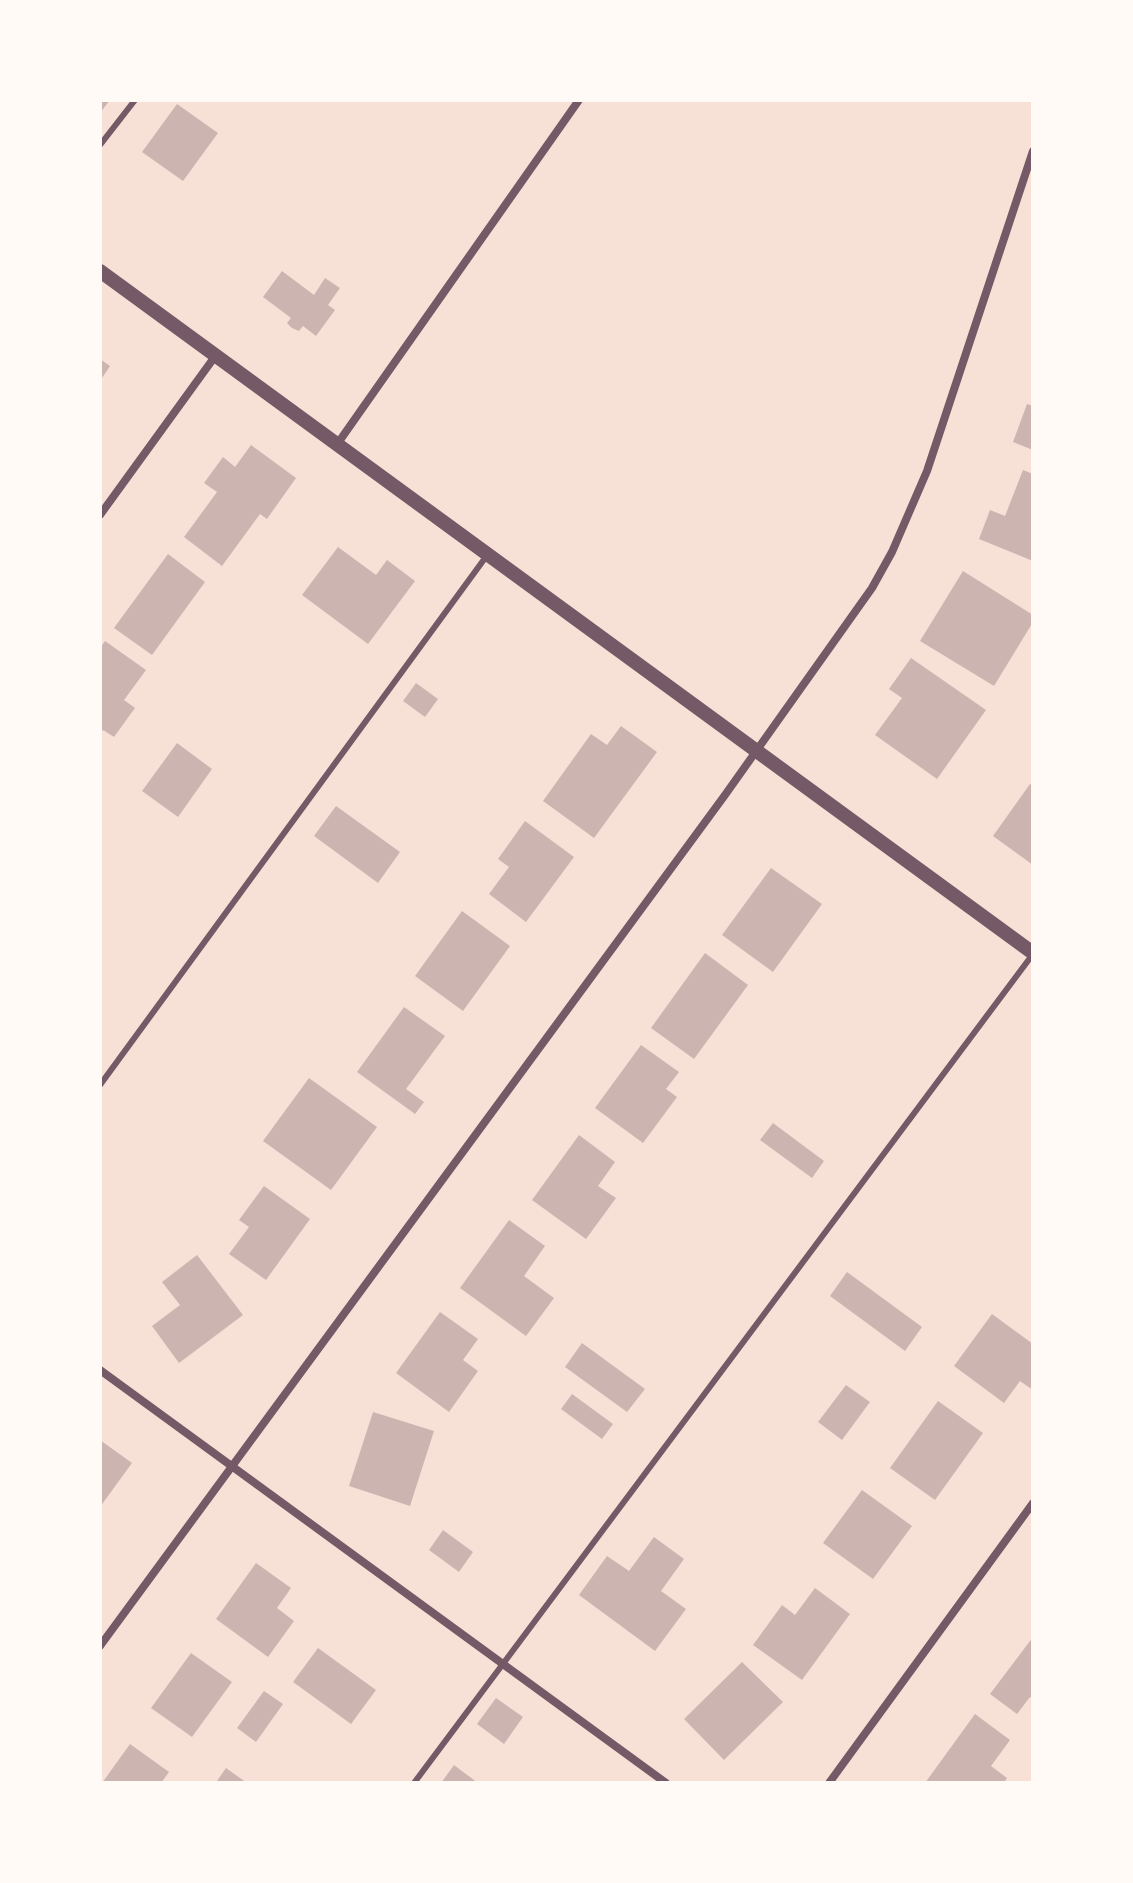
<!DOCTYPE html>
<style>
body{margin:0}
#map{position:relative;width:1133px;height:1883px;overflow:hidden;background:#f7e1d7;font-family:"Work Sans",sans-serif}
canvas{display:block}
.frame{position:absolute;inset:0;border:102px solid #fffaf5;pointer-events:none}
</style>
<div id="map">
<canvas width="1133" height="1883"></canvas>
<div class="frame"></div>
</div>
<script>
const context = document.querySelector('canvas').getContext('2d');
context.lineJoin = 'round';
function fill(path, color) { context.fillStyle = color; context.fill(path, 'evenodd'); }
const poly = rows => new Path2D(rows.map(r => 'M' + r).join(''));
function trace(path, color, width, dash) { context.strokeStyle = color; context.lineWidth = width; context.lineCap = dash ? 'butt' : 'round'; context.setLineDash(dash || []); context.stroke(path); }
const building = poly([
 [100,100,110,100,100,113],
 [177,104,218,133,183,181,142,152],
 [282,271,314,295,325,278,340,288,328,305,335,310,316,336,303,326,299,331,292,328,287,323,291,318,263,297],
 [100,359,110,366,100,381],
 [1027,404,1033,406,1033,450,1013,442],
 [251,445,296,478,267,519,260,514,222,566,184,537,217,492,204,483,223,457,235,467],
 [1023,470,1033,474,1033,561,979,539,990,510,1005,516],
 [338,547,376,575,387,560,415,581,368,644,302,595],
 [168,554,205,582,152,655,114,628],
 [963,571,1033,615,1033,622,994,686,920,641],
 [105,641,146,670,124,700,135,708,114,737,103,730,100,734,100,648],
 [911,658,986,710,937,779,875,735,902,698,889,689],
 [416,683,438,699,425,717,403,701],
 [621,726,657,752,594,838,543,801,591,734,607,745],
 [177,743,212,769,178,817,142,791],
 [1030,784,1033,786,1033,865,993,836],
 [336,806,400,852,378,883,314,836],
 [525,821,574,857,526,922,489,894,509,867,498,859],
 [771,868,822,904,773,972,722,935],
 [462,911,510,946,463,1011,415,976],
 [705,953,748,985,694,1059,651,1028],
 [404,1007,445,1036,406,1089,424,1102,415,1114,357,1072],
 [641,1045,679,1072,666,1089,677,1097,643,1143,595,1108],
 [309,1078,377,1127,331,1190,263,1141],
 [773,1123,824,1161,812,1178,760,1140],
 [579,1135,615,1162,598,1186,616,1198,586,1239,532,1200],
 [264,1186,310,1219,266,1280,229,1254,249,1227,239,1220],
 [509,1220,545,1246,524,1276,554,1298,526,1336,460,1288],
 [197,1255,243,1315,179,1363,152,1326,180,1305,162,1282],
 [847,1272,922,1327,905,1351,830,1296],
 [440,1312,478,1339,463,1360,478,1371,449,1412,396,1373],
 [992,1314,1033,1344,1033,1390,1020,1381,1004,1403,954,1366],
 [582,1343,645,1389,627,1412,565,1367],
 [846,1385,870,1402,842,1440,818,1422],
 [572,1394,613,1424,602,1439,561,1409],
 [938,1401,983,1433,935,1500,890,1468],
 [373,1412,434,1431,410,1506,349,1486],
 [100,1440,132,1463,100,1507],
 [862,1490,912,1526,873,1579,823,1543],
 [443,1530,473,1552,459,1572,429,1550],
 [654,1537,684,1559,661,1591,686,1609,655,1651,579,1595,607,1556,629,1571],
 [256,1563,291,1588,277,1608,294,1621,268,1657,216,1619],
 [815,1588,850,1614,802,1680,753,1645,782,1605,795,1615],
 [1033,1637,1033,1699,1030,1697,1017,1714,990,1694],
 [318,1648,376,1690,351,1724,293,1682],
 [191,1653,232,1682,192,1737,151,1708],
 [742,1662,783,1702,724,1760,684,1719],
 [264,1691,283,1704,256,1742,237,1728],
 [496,1698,523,1717,504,1744,477,1724],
 [975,1714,1010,1740,991,1766,1007,1778,1004,1783,925,1783],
 [130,1744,169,1772,161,1783,102,1783],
 [454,1765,478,1783,441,1783],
 [226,1768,247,1783,221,1783,217,1781]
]);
const service = poly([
 [100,145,135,100],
 [100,1085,488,554],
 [414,1783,1033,954]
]);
const minor = poly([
 [338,443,579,100],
 [100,515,216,355],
 [100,1370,666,1783],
 [100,1646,725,795,872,588,892,552,927,471,1033,151],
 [829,1783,1033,1503]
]);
const tertiary = poly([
 [100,271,1033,953]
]);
fill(building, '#ccb4b1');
trace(service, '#755966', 6);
trace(minor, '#755966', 8);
trace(tertiary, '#755966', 14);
</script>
